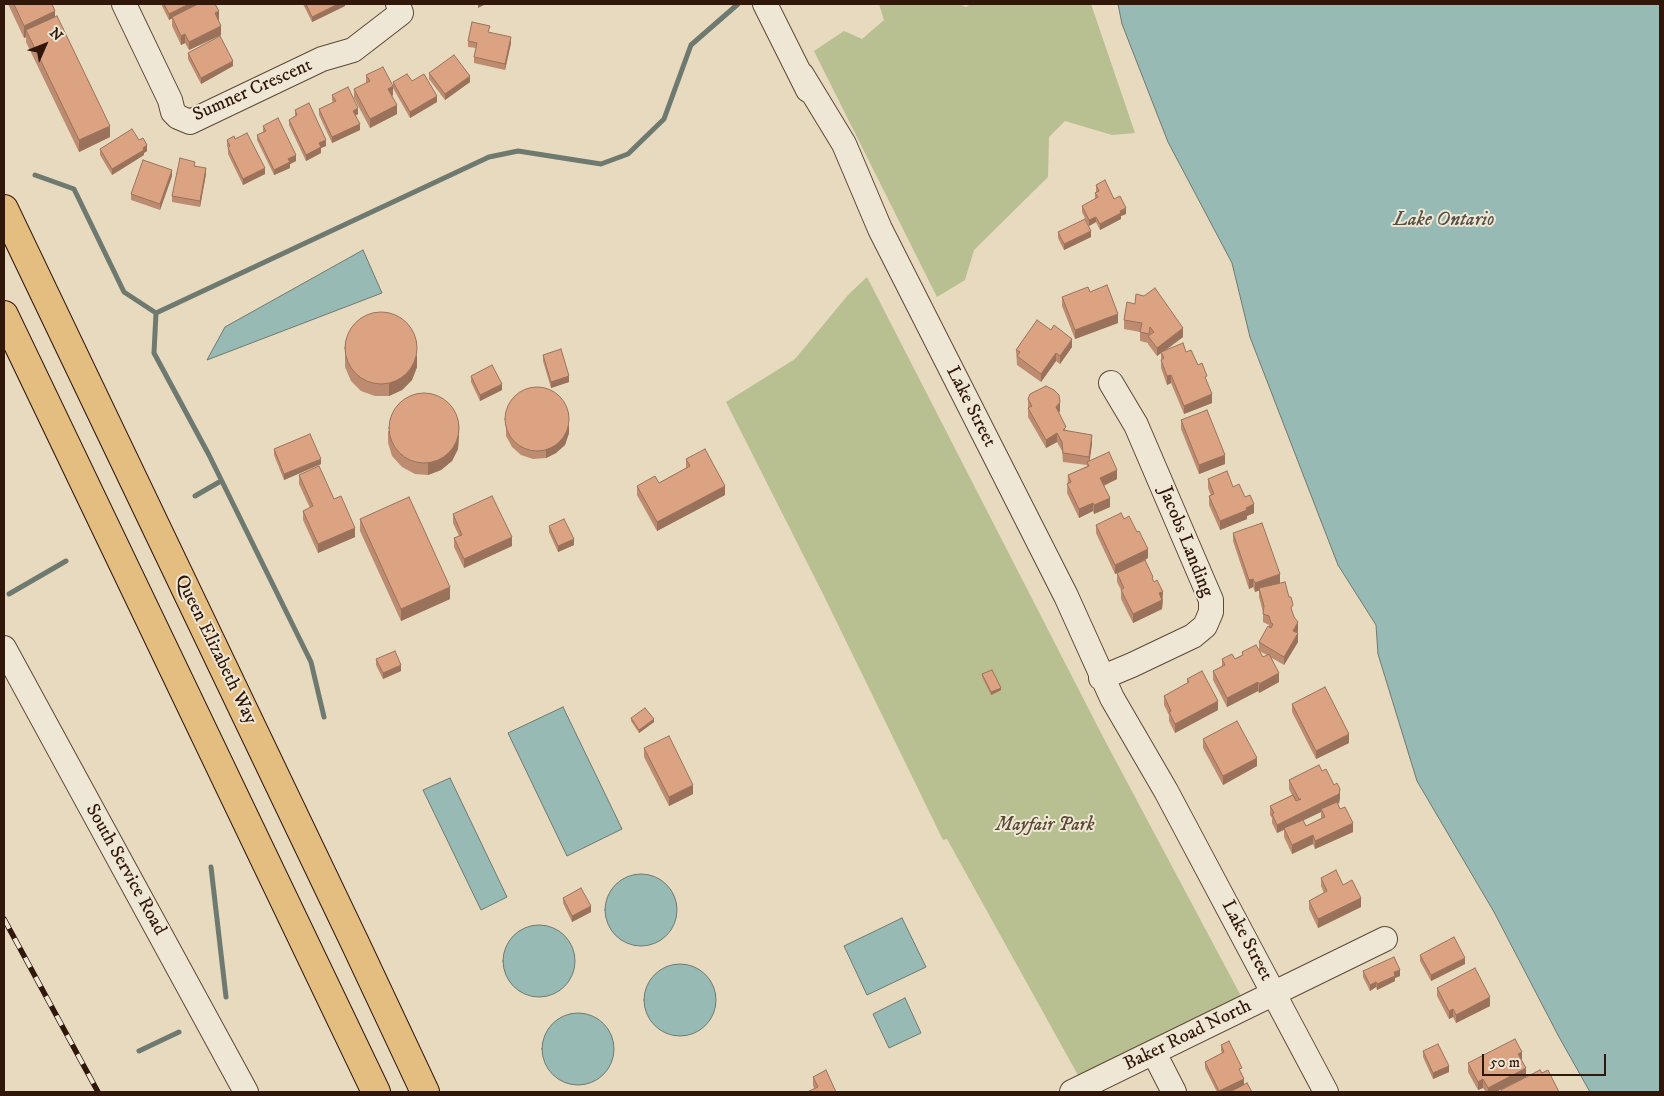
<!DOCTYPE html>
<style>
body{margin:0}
#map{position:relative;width:1664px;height:1096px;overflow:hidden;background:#e7dabf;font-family:"IM FELL DW Pica",serif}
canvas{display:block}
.frame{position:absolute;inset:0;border:5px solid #311709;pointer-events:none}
.north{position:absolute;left:20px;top:20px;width:50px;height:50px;-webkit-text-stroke:4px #efe7d5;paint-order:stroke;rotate:46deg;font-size:14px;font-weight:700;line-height:20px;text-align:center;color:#311709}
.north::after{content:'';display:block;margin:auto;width:18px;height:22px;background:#311709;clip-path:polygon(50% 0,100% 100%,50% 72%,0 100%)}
.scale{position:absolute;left:1482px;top:1054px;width:124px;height:22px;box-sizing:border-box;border:2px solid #311709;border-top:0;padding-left:6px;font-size:15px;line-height:18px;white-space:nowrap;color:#311709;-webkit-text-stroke:4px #efe7d5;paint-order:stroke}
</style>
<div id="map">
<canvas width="1664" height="1096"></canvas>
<div class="frame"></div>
<div class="north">N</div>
<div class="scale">50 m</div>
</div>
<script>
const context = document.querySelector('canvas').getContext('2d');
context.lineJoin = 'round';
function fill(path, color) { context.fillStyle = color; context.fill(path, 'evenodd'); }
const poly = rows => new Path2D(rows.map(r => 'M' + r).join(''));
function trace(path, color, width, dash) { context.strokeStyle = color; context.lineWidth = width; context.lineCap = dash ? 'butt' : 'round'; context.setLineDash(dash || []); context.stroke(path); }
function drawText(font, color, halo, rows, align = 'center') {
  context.font = font + ' "IM FELL DW Pica",serif'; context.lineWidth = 4; context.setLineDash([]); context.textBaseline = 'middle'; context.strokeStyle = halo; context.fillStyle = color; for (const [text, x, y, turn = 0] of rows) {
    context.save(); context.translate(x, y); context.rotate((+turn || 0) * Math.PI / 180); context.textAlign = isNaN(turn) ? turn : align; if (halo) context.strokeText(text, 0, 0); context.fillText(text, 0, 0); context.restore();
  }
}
const green = poly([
 [879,4,960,4,966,7,971,4,1091,4,1135,133,1112,135,1065,121,1049,137,1048,177,974,250,965,280,937,297,814,51,844,31,862,39,884,20],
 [867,277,1102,735,1241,996,1239,999,1079,1077,947,839,943,840,824,596,726,402,795,359,848,295]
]);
const water = poly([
 [1118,4,1660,4,1660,1092,1590,1092,1559,1037,1494,912,1417,781,1378,654,1376,625,1338,565,1250,337,1232,263,1168,142,1122,24,1118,4],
 [363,250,382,293,207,360,225,327,363,250],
 [563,707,622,829,567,856,508,733,563,707],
 [450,778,507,897,481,910,423,790,450,778],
 '605 910a36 36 0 1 1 72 0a36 36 0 1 1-72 0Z',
 [902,918,926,967,867,995,844,946,902,918],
 '503 961a36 36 0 1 1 72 0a36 36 0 1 1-72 0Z',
 '644 1000a36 36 0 1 1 72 0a36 36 0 1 1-72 0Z',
 [905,998,921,1033,889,1048,873,1014,905,998],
 '542 1049a36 36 0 1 1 72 0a36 36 0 1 1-72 0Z'
]);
const stream = poly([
 [35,175,74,189,124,292,156,313],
 [156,313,489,157,518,151,601,164,628,154,664,119,691,45,738,4],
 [156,313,154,353,209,455,311,662,324,717],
 [195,496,221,481],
 [9,594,66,561],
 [211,867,226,997],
 [139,1051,179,1032]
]);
const minor = poly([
 [124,4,170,100,173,112,178,117,190,122,322,59,353,50,401,13,398,4],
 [765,4,808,90],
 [802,75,844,144,880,229,1066,596,1112,698,1166,791,1326,1092],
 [4,648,246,1092],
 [1101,678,1132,665,1193,636,1205,626,1211,612,1211,600,1136,425,1111,383],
 [1154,1053,1174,1092],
 [1072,1092,1385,939]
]);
const highway = poly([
 [4,209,355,943,425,1092],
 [4,315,376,1092]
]);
const rail = poly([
 [4,919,98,1092]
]);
const wall = poly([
 [8,4,52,4,55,16,110,137,79,152,26,42,26,37,24,38],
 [161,4,215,4,221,35,189,50,185,43,181,45,172,26,172,18,169,20],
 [303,4,345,4,345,6,312,22],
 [489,32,511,43,505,70,474,63,474,57,476,48,468,47,468,41],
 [188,53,233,66,201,84,188,59],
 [429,73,470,82,445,100,429,79],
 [366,75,393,86,393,82,412,81,437,102,410,118,393,88,393,95,392,96,397,114,370,128,354,98,354,89,366,83],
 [332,95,358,114,356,115,360,130,332,143,319,115,319,109,333,103,332,100],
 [295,110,326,146,321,148,321,153,306,161,289,125,289,120,295,116],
 [263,126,296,161,290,164,290,168,274,175,257,140,257,135,263,132],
 [235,139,265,174,243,185,228,154,228,148,227,146,227,140],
 [139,140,147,151,144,153,144,155,112,175,100,155,100,149],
 [195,166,206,174,200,207,172,202,172,196],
 [172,176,160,210,131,200,131,194],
 [1096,185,1114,199,1126,214,1121,216,1121,219,1100,230,1096,222,1089,226,1082,212,1082,206,1095,199,1095,193,1096,192],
 [1058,232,1091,237,1064,250,1058,238],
 [1090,292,1118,323,1075,339,1062,306,1062,297],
 [1127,302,1183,337,1166,350,1186,352,1198,365,1207,382,1212,403,1184,414,1171,383,1167,385,1161,368,1161,353,1157,356,1148,344,1148,343,1140,341,1140,332,1124,329,1124,320],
 [345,341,417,367,412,380,402,390,389,396,375,396,361,391,351,381,345,367],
 [1072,347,1060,364,1056,361,1041,382,1017,365,1016,350],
 [543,355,569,382,551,388,543,361],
 [471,376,502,390,480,401,471,382],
 [1028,399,1060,411,1059,413,1066,431,1092,444,1089,461,1117,479,1104,486,1110,507,1094,514,1093,511,1079,518,1067,493,1068,475,1087,466,1087,465,1063,462,1062,451,1057,442,1046,448,1028,417],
 [506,415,569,433,565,445,556,453,546,458,533,459,521,455,512,447,506,436],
 [1181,420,1225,464,1199,474,1181,429],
 [388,431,459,436,458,449,452,461,441,470,428,475,415,474,402,467,392,456,388,443],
 [274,449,321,464,284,480,274,455],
 [686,459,725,495,657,531,637,495,637,486,659,483,686,468],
 [299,475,334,499,355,537,318,553,303,520,303,511,310,508,299,484],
 [1208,479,1233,487,1245,497,1254,513,1247,516,1247,519,1220,530,1209,505,1209,496,1211,496,1208,488],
 [453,514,512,546,464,568,454,547,454,538,459,536,453,523],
 [360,519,450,599,401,621,360,531],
 [1124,519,1148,558,1145,560,1153,582,1163,600,1162,609,1133,623,1121,599,1121,590,1117,582,1117,573,1138,563,1115,574,1096,533,1096,525],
 [549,526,574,545,558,552,549,532],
 [1233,533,1280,583,1293,614,1298,631,1297,633,1298,642,1284,665,1272,658,1279,682,1259,693,1258,691,1227,707,1213,680,1213,671,1222,666,1222,659,1235,659,1242,655,1242,652,1259,650,1259,642,1269,627,1269,625,1263,622,1263,612,1259,597,1259,590,1255,592,1253,587,1249,589,1233,541],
 [1259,651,1267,655,1263,657],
 [376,659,401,671,383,679,376,665],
 [982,674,1001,690,991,695,982,677],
 [1187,679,1218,710,1175,733,1169,721,1169,715,1164,705,1164,696,1187,684],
 [1292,704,1349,743,1316,759,1292,712],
 [631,718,654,722,639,733,631,721],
 [1203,739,1257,766,1223,785,1203,748],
 [644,748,693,794,669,806,644,757],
 [1322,771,1340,798,1339,803,1337,804,1353,832,1315,849,1313,844,1292,854,1284,837,1284,830,1277,833,1272,823,1272,818,1270,815,1270,806,1292,795,1289,789,1289,780],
 [1321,812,1321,818,1306,826,1303,820],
 [1321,878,1343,885,1361,907,1318,928,1309,909,1309,901,1324,893,1321,886],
 [563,898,591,912,572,922,563,903],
 [1420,955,1465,964,1431,981,1420,961],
 [1363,971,1400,976,1395,978,1395,981,1377,990,1376,987,1370,991,1363,977],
 [1437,988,1490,1006,1456,1023,1453,1017,1449,1019,1437,996],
 [1221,1045,1242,1074,1244,1085,1229,1092,1217,1092,1205,1068,1205,1062,1222,1053,1221,1051],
 [1423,1051,1449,1072,1433,1079,1423,1057],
 [1522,1060,1526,1077,1496,1092,1486,1092,1483,1088,1478,1090,1468,1072,1468,1063],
 [813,1077,836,1092,814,1088,813,1086]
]);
const shadedWall = poly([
 [189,4,201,4,169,20,169,14],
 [338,4,345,4,345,6,312,22,312,17],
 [478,4,486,4,478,8],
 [55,11,55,23,26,30,26,37,24,38,24,26],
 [219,11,219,20,215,22,215,13],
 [221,26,221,35,189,50,189,42],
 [185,34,185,43,181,45,181,36],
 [511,37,511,43,505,70,505,64],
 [233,61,233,66,201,84,201,78],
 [470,76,470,82,445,100,445,94],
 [393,86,393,95,388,98,388,89],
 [437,96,437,102,410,118,410,112],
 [397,105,397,114,370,128,370,119],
 [358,108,358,114,353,117,353,111],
 [360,124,360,130,332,143,332,137],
 [110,126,110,137,79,152,79,140],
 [326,140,326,146,321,148,321,153,306,161,306,155,319,143],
 [147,145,147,151,144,153,144,155,112,175,112,169],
 [296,155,296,161,290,164,290,168,274,175,274,170,288,159],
 [206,168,206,174,200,207,200,201],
 [265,168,265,174,243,185,243,179],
 [172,170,172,176,160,210,160,204],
 [1126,208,1126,214,1121,216,1121,219,1100,230,1100,224],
 [1096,217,1096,222,1089,226,1089,220],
 [1091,231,1091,237,1064,250,1064,244],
 [1118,314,1118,323,1075,339,1075,330],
 [1183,328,1183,337,1157,356,1157,348],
 [1072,339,1072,347,1060,364,1060,356],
 [1056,353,1056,361,1041,382,1041,374],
 [417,355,417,367,412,380,402,390,389,396,389,384],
 [1171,375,1171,383,1167,385,1167,376],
 [569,376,569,382,551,388,551,382],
 [502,384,502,390,480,401,480,395],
 [1212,394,1212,403,1184,414,1184,406],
 [1060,402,1060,411,1056,416,1056,407],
 [459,424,459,436,458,449,452,461,441,470,428,475,428,463],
 [569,425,569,433,565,445,556,453,546,458,546,450],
 [1057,433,1057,442,1046,448,1046,440],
 [1092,435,1092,444,1089,466,1089,457],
 [1225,455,1225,464,1199,474,1199,465],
 [321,459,321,464,284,480,284,474],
 [1117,470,1117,479,1100,487,1100,478],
 [725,486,725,495,657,531,657,522],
 [1110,498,1110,507,1094,514,1094,505],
 [1093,503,1093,511,1079,518,1079,509],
 [1254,504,1254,513,1247,516,1247,519,1220,530,1220,521],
 [355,528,355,537,318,553,318,544],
 [512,537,512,546,464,568,464,559],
 [574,539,574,545,558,552,558,546],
 [1148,549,1148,558,1115,574,1115,565],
 [1280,574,1280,583,1255,592,1255,583],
 [1253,579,1253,587,1249,589,1249,580],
 [450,587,450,599,401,621,401,609],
 [1163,592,1162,609,1133,623,1133,614,1159,593],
 [1298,622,1298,631,1293,639,1293,631],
 [1298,633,1298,642,1284,665,1284,657],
 [401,665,401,671,383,679,383,673],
 [1279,673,1279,682,1259,693,1259,684],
 [1258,682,1258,691,1227,707,1227,698],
 [1001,688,1001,690,991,695,991,692],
 [1218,701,1218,710,1175,733,1175,724],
 [654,719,654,722,639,733,639,730],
 [1349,734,1349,743,1316,759,1316,751],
 [1257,758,1257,766,1223,785,1223,776],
 [693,785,693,794,669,806,669,797],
 [1340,789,1340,798,1339,803,1322,811,1321,809,1321,812,1277,833,1277,825],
 [1353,823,1353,832,1315,849,1315,841],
 [1313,835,1313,844,1292,854,1292,845],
 [1361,898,1361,907,1318,928,1318,919],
 [591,906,591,912,572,922,572,916],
 [1465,958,1465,964,1431,981,1431,975],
 [1400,970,1400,976,1395,978,1395,981,1377,990,1377,984,1394,972],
 [1376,982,1376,987,1370,991,1370,985],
 [1490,997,1490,1006,1456,1023,1456,1015],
 [1453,1009,1453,1017,1449,1019,1449,1011],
 [1522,1052,1522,1061,1518,1054],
 [1449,1066,1449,1072,1433,1079,1433,1073],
 [1526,1068,1526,1077,1496,1092,1488,1092,1488,1088],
 [1244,1079,1244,1085,1229,1092,1219,1092,1219,1091],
 [1483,1079,1483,1088,1478,1090,1478,1082]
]);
const building = poly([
 [14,4,52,4,55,11,24,26,14,4],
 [164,4,189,4,169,14,164,4],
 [198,4,215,4,219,11,215,13,221,26,189,42,185,34,181,36,172,17,198,4],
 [306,4,338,4,312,17,306,4],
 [57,16,110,126,79,140,26,30,57,16],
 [472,22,490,26,488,32,511,37,505,64,474,57,477,43,468,41,472,22],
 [220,36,233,61,201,78,188,53,220,36],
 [454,55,470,76,445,94,429,73,454,55],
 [383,67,393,86,388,89,397,105,370,119,354,89,370,81,366,75,383,67],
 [407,74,412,81,424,74,437,96,410,112,393,82,407,74],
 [348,87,358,108,353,111,360,124,332,137,319,109,336,101,332,95,348,87],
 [309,103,326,140,319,143,321,147,306,155,289,120,297,115,295,110,309,103],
 [278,118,296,155,288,159,290,162,274,170,257,135,266,131,263,126,278,118],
 [132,129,139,140,143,138,147,145,143,148,144,150,112,169,100,149,132,129],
 [247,133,265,168,243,179,228,148,230,146,227,140,234,136,235,139,247,133],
 [180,158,195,162,194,166,206,168,200,201,172,196,180,158],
 [143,160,172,170,160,204,131,194,143,160],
 [1105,180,1114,199,1120,196,1126,208,1120,211,1121,213,1100,224,1096,217,1089,220,1082,206,1098,197,1095,193,1099,191,1096,185,1105,180],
 [1085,219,1091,231,1064,244,1058,232,1085,219],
 [1107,285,1118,314,1075,330,1062,297,1088,287,1090,292,1107,285],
 [1155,288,1183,328,1157,348,1148,336,1154,332,1150,327,1149,334,1140,332,1142,323,1124,320,1127,302,1135,304,1136,294,1144,296,1155,288],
 '345 348a36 36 0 1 1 72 0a36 36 0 1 1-72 0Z',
 [1037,320,1051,330,1054,325,1072,339,1060,356,1056,353,1041,374,1017,356,1020,352,1016,350,1037,320],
 [1183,343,1186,352,1191,350,1198,365,1202,363,1207,376,1205,377,1212,394,1184,406,1171,375,1167,376,1161,360,1164,358,1161,352,1183,343],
 [561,349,569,376,551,382,543,355,561,349],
 [492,365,502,384,480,395,471,376,492,365],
 [1046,386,1054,390,1059,395,1060,402,1056,407,1066,427,1063,430,1092,435,1089,457,1063,453,1062,442,1057,433,1046,440,1028,408,1032,406,1028,399,1030,394,1046,386],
 '505 419a32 32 0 1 1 64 0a32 32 0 1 1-64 0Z',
 '389 428a35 35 0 1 1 70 0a35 35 0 1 1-70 0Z',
 [1207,410,1225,455,1199,465,1181,420,1207,410],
 [310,434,321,459,284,474,274,449,310,434],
 [705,449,725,486,657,522,637,486,655,476,659,483,690,466,686,459,705,449],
 [1109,452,1117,470,1100,478,1110,498,1094,505,1093,503,1079,509,1067,484,1071,482,1068,475,1089,466,1087,462,1109,452],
 [319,466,334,499,341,496,355,528,318,544,303,511,313,506,299,475,319,466],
 [1227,471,1233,487,1239,484,1245,497,1250,495,1254,504,1246,508,1247,510,1220,521,1209,496,1214,494,1208,479,1227,471],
 [492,496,512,537,464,559,454,538,462,535,453,514,492,496],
 [409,497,450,587,401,609,360,519,409,497],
 [1121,513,1124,519,1129,516,1137,532,1139,531,1148,549,1115,565,1096,525,1121,513],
 [564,519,574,539,558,546,549,526,564,519],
 [1262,523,1280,574,1255,583,1253,579,1249,580,1233,533,1262,523],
 [1145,560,1153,577,1152,578,1154,582,1157,580,1163,592,1159,593,1162,600,1133,614,1121,590,1124,588,1117,573,1145,560],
 [1285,582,1289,597,1291,597,1293,605,1291,608,1294,617,1298,622,1293,631,1298,633,1284,657,1259,642,1268,626,1271,628,1273,624,1271,623,1269,616,1263,614,1264,606,1259,588,1285,582],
 [1256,645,1263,657,1269,654,1279,673,1259,684,1258,682,1227,698,1213,671,1225,665,1222,659,1232,654,1235,659,1243,655,1242,652,1256,645],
 [395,651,401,665,383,673,376,659,395,651],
 [992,670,1001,688,991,692,982,674,992,670],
 [1202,671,1218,701,1175,724,1169,712,1171,711,1164,696,1189,682,1187,679,1202,671],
 [1325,687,1349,734,1316,751,1292,704,1325,687],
 [645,708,654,719,639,730,631,718,645,708],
 [1237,721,1257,758,1223,776,1203,739,1237,721],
 [669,736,693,785,669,797,644,748,669,736],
 [1319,765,1322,771,1326,769,1334,785,1337,783,1340,789,1339,794,1277,825,1272,814,1274,813,1270,806,1293,795,1296,801,1301,799,1299,799,1289,780,1319,765],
 [1337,802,1340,809,1345,807,1353,823,1315,841,1313,835,1292,845,1284,828,1303,820,1306,826,1325,817,1321,809,1337,802],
 [1336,870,1343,885,1352,880,1361,898,1318,919,1309,901,1327,891,1321,878,1336,870],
 [581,888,591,906,572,916,563,898,581,888],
 [1454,937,1465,958,1431,975,1420,955,1454,937],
 [1394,957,1400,970,1394,972,1395,976,1377,984,1376,982,1370,985,1363,971,1394,957],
 [1475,968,1490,997,1456,1015,1453,1009,1449,1011,1437,988,1475,968],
 [1515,1039,1522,1052,1518,1054,1526,1068,1488,1088,1483,1079,1478,1082,1468,1063,1515,1039],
 [1229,1041,1242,1068,1239,1069,1244,1079,1219,1091,1205,1062,1224,1052,1221,1045,1229,1041],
 [1438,1044,1449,1066,1433,1073,1423,1051,1438,1044],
 [826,1070,836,1092,807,1092,818,1087,813,1077,826,1070],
 [1540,1070,1542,1073,1548,1070,1559,1092,1502,1092,1501,1090,1540,1070],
 [1247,1083,1252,1092,1230,1092,1247,1083]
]);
const streetNames = [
 ["Sumner Crescent",253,91,-24],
 ["Lake Street",970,407,63],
 ["Jacobs Landing",1185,542,68],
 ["Queen Elizabeth Way",215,650,64],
 ["South Service Road",125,870,61],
 ["Lake Street",1246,941,62],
 ["Baker Road North",1188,1036,-26]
];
const parkNames = [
 ["Mayfair Park",1045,826]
];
const waterNames = [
 ["Lake Ontario",1444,221]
];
fill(green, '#b8bf90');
fill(water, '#97bab4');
trace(water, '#6e7970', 1);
trace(stream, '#6e7970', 5);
trace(minor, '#5e4836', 26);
trace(highway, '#311709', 30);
trace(minor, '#efe7d5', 24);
trace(highway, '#e4bd80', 28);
trace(rail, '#311709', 5.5);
trace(rail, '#efe7d5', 4, [11]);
fill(wall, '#bd8c70');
fill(shadedWall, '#9a725b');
fill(building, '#dca382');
trace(building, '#9a725b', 1);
drawText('19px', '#311709', '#efe7d5', streetNames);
drawText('italic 19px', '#5a4932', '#efe7d5', parkNames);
drawText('italic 20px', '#555045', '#efe7d5', waterNames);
</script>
